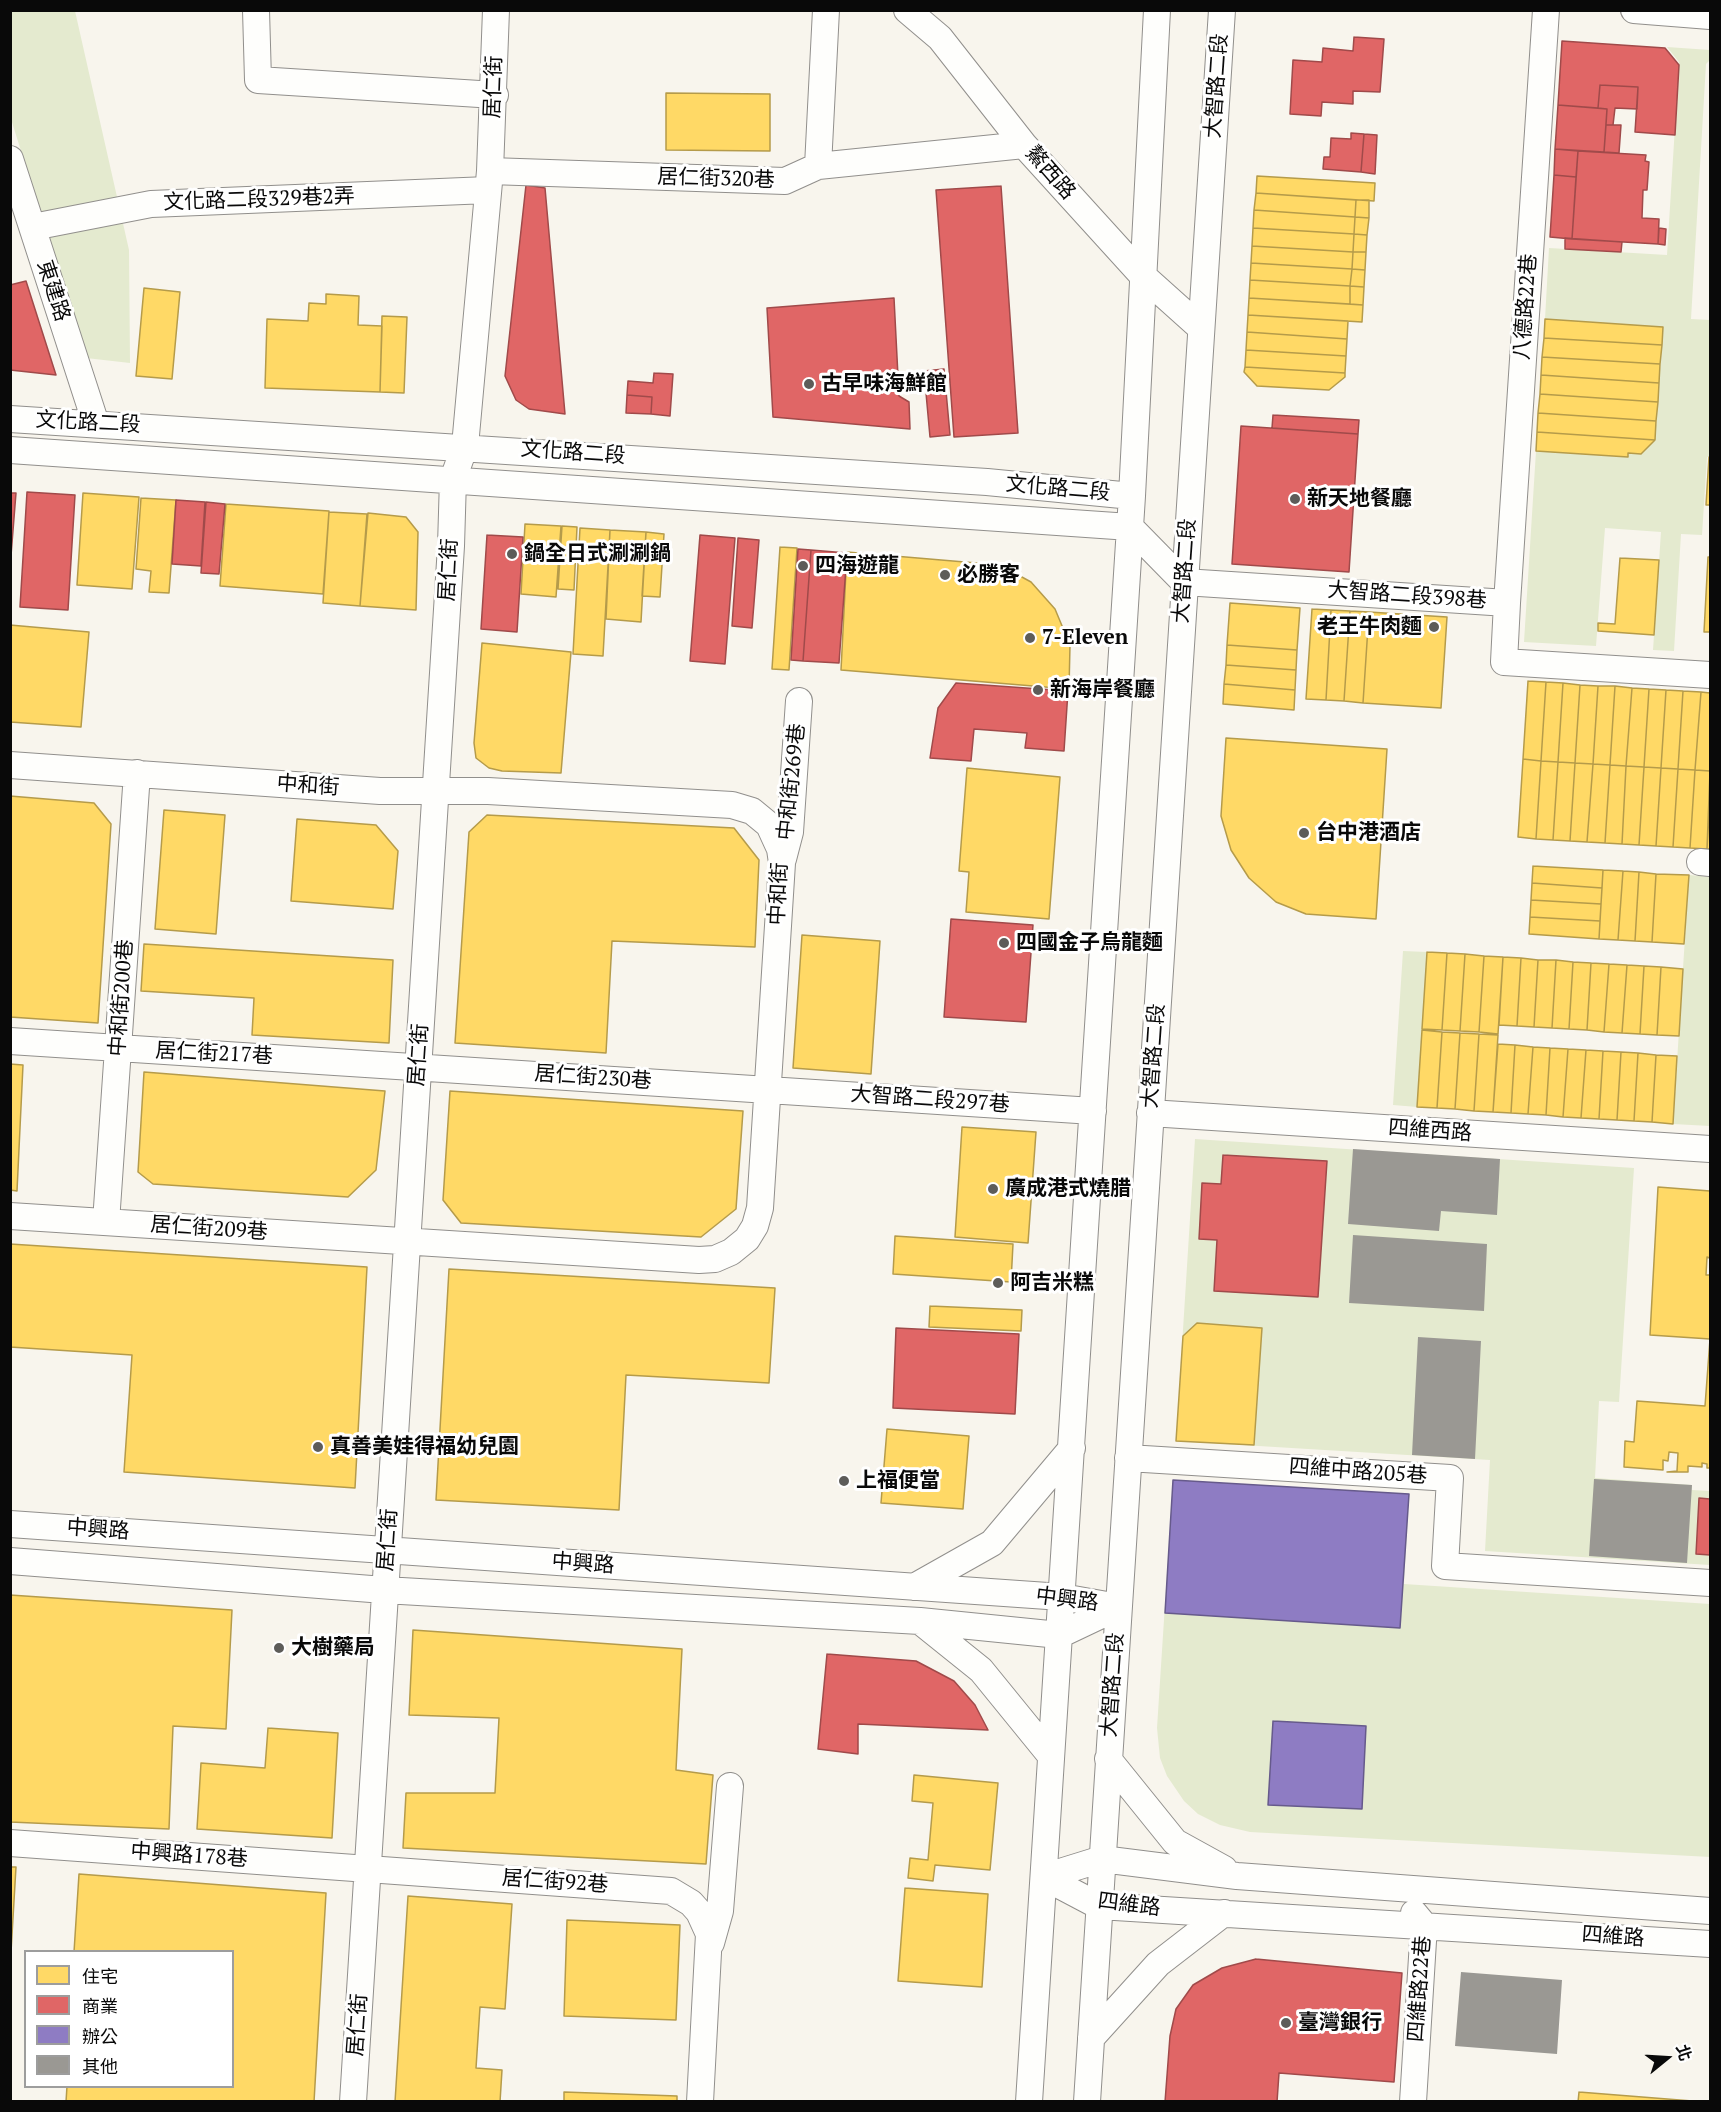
<!DOCTYPE html>
<meta charset="utf-8">
<style>
body{margin:0}
#map{position:relative;width:1721px;height:2112px;overflow:hidden;background:#f8f5ed;font-family:"PT Serif","Noto Sans TC",serif}
canvas{display:block}
.frame{position:absolute;inset:0;border:12px solid #090909;pointer-events:none}
.legend{position:absolute;left:24px;top:1950px;width:210px;height:138px;box-sizing:border-box;background:#fff;border:2px solid #9d9d9d;margin:0;padding:8px 10px;list-style:none;font-size:18px;color:#090909}
.legend li{display:flex;align-items:center;gap:12px;height:30px}
.legend b{width:30px;border:2px solid #9d9d9d}
.north{position:absolute;left:1637px;top:2028px;width:60px;height:60px;-webkit-text-stroke:4px #fff;paint-order:stroke;rotate:72deg;font-size:16px;font-weight:700;line-height:24px;text-align:center;color:#090909}
.north::after{content:'';display:block;margin:auto;width:21px;height:27px;background:#090909;clip-path:polygon(50% 0,100% 100%,50% 72%,0 100%)}
</style>
<div id="map">
<canvas width="1721" height="2112"></canvas>
<div class="frame"></div>
<ul class="legend">
<li><b style="height:16px;background:#ffd966"></b>住宅</li>
<li><b style="height:16px;background:#e06666"></b>商業</li>
<li><b style="height:16px;background:#8e7cc3"></b>辦公</li>
<li><b style="height:16px;background:#9a9893"></b>其他</li>
</ul>
<div class="north">北</div>
</div>
<script>
const context = document.querySelector('canvas').getContext('2d');
context.lineJoin = 'round';
function fill(path, color) { context.fillStyle = color; context.fill(path, 'evenodd'); }
const poly = rows => new Path2D(rows.map(r => 'M' + r).join(''));
function trace(path, color, width, dash) { context.strokeStyle = color; context.lineWidth = width; context.lineCap = dash ? 'butt' : 'round'; context.setLineDash(dash || []); context.stroke(path); }
function drawText(font, color, halo, rows, align = 'center') {
  context.font = font + ' "PT Serif","Noto Sans TC",serif'; context.lineWidth = 6; context.setLineDash([]); context.textBaseline = 'middle'; context.strokeStyle = halo; context.fillStyle = color; for (const [text, x, y, turn = 0] of rows) {
    context.save(); context.translate(x, y); context.rotate((+turn || 0) * Math.PI / 180); context.textAlign = isNaN(turn) ? turn : align; if (halo) context.strokeText(text, 0, 0); context.fillText(text, 0, 0); context.restore();
  }
}
const green = poly([
 [10,11,75,11,129,250,130,363,86,358,11,119],
 [1667,47,1710,50,1710,60,1706,64,1691,319,1710,320,1710,456,1707,457,1702,535,1681,534,1674,651,1653,650,1661,532,1605,528,1596,646,1524,642,1536,451,1627,457,1628,453,1641,454,1655,440,1663,327,1545,319,1549,248,1667,255,1679,62],
 [1689,875,1710,877,1710,1126,1673,1124],
 [1403,951,1427,952,1417,1107,1393,1105],
 [1195,1139,1634,1168,1619,1402,1599,1401,1595,1478,1692,1485,1692,1490,1710,1491,1710,1565,1485,1551,1490,1460,1176,1441],
 [1173,1480,1409,1494,1404,1584,1710,1604,1710,1857,1250,1832,1220,1825,1198,1814,1184,1801,1167,1776,1160,1758,1157,1728]
]);
const homes = poly([
 [666,93,770,94,770,151,666,150,666,93],
 [1257,176,1375,183,1374,201,1256,193,1257,176],
 [1256,193,1356,200,1355,217,1254,210,1256,193],
 [1356,200,1369,200,1369,218,1355,217,1356,200],
 [1254,210,1355,217,1354,234,1253,228,1254,210],
 [1355,217,1369,218,1367,235,1354,234,1355,217],
 [1253,228,1354,234,1353,252,1252,246,1253,228],
 [1354,234,1367,235,1366,252,1353,252,1354,234],
 [1252,246,1353,252,1352,269,1251,263,1252,246],
 [1353,252,1366,252,1365,270,1352,269,1353,252],
 [1251,263,1352,269,1350,286,1250,280,1251,263],
 [1352,269,1365,270,1364,287,1350,286,1352,269],
 [1250,280,1350,286,1350,304,1249,298,1250,280],
 [1350,286,1364,287,1363,305,1350,304,1350,286],
 [144,288,180,292,172,379,136,376,144,288],
 [326,294,359,296,358,325,382,326,380,392,265,388,267,319,308,321,309,303,326,304,326,294],
 [1249,298,1363,305,1362,322,1248,315,1249,298],
 [1248,315,1348,321,1347,339,1247,332,1248,315],
 [382,316,407,317,404,393,380,392,382,316],
 [1545,319,1663,327,1662,345,1544,338,1545,319],
 [1247,332,1347,339,1346,356,1246,350,1247,332],
 [1544,338,1662,345,1660,364,1542,357,1544,338],
 [1246,350,1346,356,1345,373,1245,367,1246,350],
 [1542,357,1660,364,1659,383,1541,375,1542,357],
 [1245,367,1345,373,1345,377,1329,390,1257,386,1244,372,1245,367],
 [1541,375,1659,383,1658,402,1540,394,1541,375],
 [1540,394,1658,402,1656,421,1538,413,1540,394],
 [1538,413,1656,421,1655,440,1537,432,1538,413],
 [1537,432,1655,440,1641,454,1628,453,1628,457,1536,451,1537,432],
 [1709,457,1710,457,1710,505,1706,505,1709,457],
 [83,493,139,497,132,589,77,585,83,493],
 [141,498,176,500,169,593,149,592,151,571,136,569,141,498],
 [226,504,329,511,323,594,220,586,226,504],
 [329,512,367,514,360,606,323,603,329,512],
 [368,513,406,517,418,532,416,610,360,606,368,513],
 [525,524,561,526,556,597,521,594,525,524],
 [562,526,577,527,574,590,558,589,562,526],
 [580,528,610,530,603,656,573,654,580,528],
 [610,530,646,532,641,622,606,619,610,530],
 [646,532,664,534,660,597,642,596,646,532],
 [780,547,797,548,789,670,772,669,780,547],
 [847,552,1000,565,1031,582,1055,609,1070,645,1069,689,841,670,847,552],
 [1708,557,1710,557,1710,632,1704,632,1708,557],
 [1620,558,1659,560,1654,635,1598,631,1598,623,1615,624,1620,558],
 [1230,603,1300,608,1297,650,1227,645,1230,603],
 [1312,609,1331,610,1326,700,1306,699,1312,609],
 [1331,610,1350,611,1344,701,1326,700,1331,610],
 [1350,611,1369,612,1363,703,1344,701,1350,611],
 [1369,612,1447,617,1441,708,1363,703,1369,612],
 [10,625,89,632,81,727,10,722,10,625],
 [482,643,571,652,561,773,502,771,489,768,476,758,474,743,482,643],
 [1227,645,1297,650,1296,670,1226,665,1227,645],
 [1226,665,1296,670,1295,690,1224,684,1226,665],
 [1528,681,1546,682,1541,761,1523,759,1528,681],
 [1546,682,1563,683,1558,762,1541,761,1546,682],
 [1563,683,1580,685,1575,763,1558,762,1563,683],
 [1224,684,1295,690,1294,710,1223,704,1224,684],
 [1580,685,1598,686,1593,764,1575,763,1580,685],
 [1598,686,1615,686,1610,765,1593,764,1598,686],
 [1615,686,1632,688,1626,766,1610,765,1615,686],
 [1632,688,1649,689,1644,767,1626,766,1632,688],
 [1649,689,1666,690,1661,768,1644,767,1649,689],
 [1666,690,1683,691,1678,769,1661,768,1666,690],
 [1683,691,1701,692,1695,770,1678,769,1683,691],
 [1701,692,1710,693,1710,771,1695,770,1701,692],
 [1226,738,1387,749,1376,919,1306,914,1276,902,1249,878,1231,850,1221,816,1226,738],
 [1523,759,1541,761,1536,839,1518,837,1523,759],
 [1541,761,1558,762,1553,840,1536,839,1541,761],
 [1558,762,1575,763,1570,841,1553,840,1558,762],
 [1575,763,1593,764,1587,842,1570,841,1575,763],
 [1593,764,1610,765,1605,843,1587,842,1593,764],
 [1610,765,1626,766,1622,844,1605,843,1610,765],
 [1626,766,1644,767,1639,845,1622,844,1626,766],
 [1644,767,1661,768,1656,846,1639,845,1644,767],
 [967,768,1060,777,1049,919,966,912,969,872,959,871,967,768],
 [1661,768,1678,769,1673,847,1656,846,1661,768],
 [1678,769,1695,770,1690,848,1673,847,1678,769],
 [1695,770,1710,771,1707,849,1690,848,1695,770],
 [10,796,94,803,111,824,98,1023,10,1017,10,796],
 [1710,797,1710,849,1707,849,1710,797],
 [164,810,225,815,216,934,155,929,164,810],
 [487,815,734,828,759,860,755,947,612,941,606,1053,455,1043,469,832,487,815],
 [297,819,376,825,398,851,393,909,291,901,297,819],
 [1533,866,1603,870,1602,888,1532,883,1533,866],
 [1603,870,1623,871,1618,940,1599,939,1603,870],
 [1623,871,1639,872,1635,941,1618,940,1623,871],
 [1639,872,1656,874,1652,942,1635,941,1639,872],
 [1656,874,1689,875,1684,944,1652,942,1656,874],
 [1532,883,1602,888,1601,904,1531,900,1532,883],
 [1531,900,1601,904,1600,921,1530,917,1531,900],
 [1530,917,1600,921,1599,939,1529,934,1530,917],
 [802,935,880,941,871,1074,793,1068,802,935],
 [144,944,393,960,389,1043,252,1035,254,998,141,991,144,944],
 [1427,952,1447,953,1442,1030,1422,1029,1427,952],
 [1447,953,1465,954,1460,1031,1442,1030,1447,953],
 [1465,954,1484,956,1479,1032,1460,1031,1465,954],
 [1484,956,1503,957,1498,1034,1479,1032,1484,956],
 [1503,957,1521,958,1517,1026,1499,1025,1503,957],
 [1521,958,1538,960,1534,1027,1517,1026,1521,958],
 [1538,960,1556,960,1552,1028,1534,1027,1538,960],
 [1556,960,1573,962,1569,1029,1552,1028,1556,960],
 [1573,962,1591,963,1587,1030,1569,1029,1573,962],
 [1591,963,1609,964,1604,1032,1587,1030,1591,963],
 [1609,964,1627,965,1622,1033,1604,1032,1609,964],
 [1627,965,1644,966,1640,1034,1622,1033,1627,965],
 [1644,966,1661,967,1657,1035,1640,1034,1644,966],
 [1661,967,1683,969,1679,1036,1657,1035,1661,967],
 [1422,1030,1442,1032,1437,1108,1417,1107,1422,1030],
 [1442,1032,1460,1033,1455,1109,1437,1108,1442,1032],
 [1460,1033,1479,1034,1474,1111,1455,1109,1460,1033],
 [1479,1034,1498,1035,1493,1112,1474,1111,1479,1034],
 [1498,1044,1515,1045,1511,1113,1493,1112,1498,1044],
 [1515,1045,1533,1047,1528,1114,1511,1113,1515,1045],
 [1533,1047,1550,1048,1546,1115,1528,1114,1533,1047],
 [1550,1048,1568,1049,1563,1117,1546,1115,1550,1048],
 [1568,1049,1586,1050,1581,1118,1563,1117,1568,1049],
 [1586,1050,1603,1051,1599,1119,1581,1118,1586,1050],
 [1603,1051,1621,1052,1617,1120,1599,1119,1603,1051],
 [1621,1052,1638,1053,1634,1121,1617,1120,1621,1052],
 [1638,1053,1656,1055,1652,1122,1634,1121,1638,1053],
 [1656,1055,1677,1056,1673,1124,1652,1122,1656,1055],
 [10,1064,23,1065,17,1191,10,1190,10,1064],
 [144,1072,385,1091,376,1170,348,1197,153,1184,138,1172,144,1072],
 [450,1091,743,1111,736,1209,701,1237,461,1223,443,1200,450,1091],
 [962,1127,1036,1132,1028,1243,955,1237,962,1127],
 [1658,1187,1710,1191,1710,1258,1707,1257,1706,1275,1710,1275,1710,1468,1707,1468,1707,1464,1702,1463,1702,1467,1688,1466,1688,1472,1667,1472,1677,1471,1678,1453,1669,1452,1668,1461,1663,1460,1663,1470,1624,1467,1625,1441,1634,1442,1637,1401,1705,1406,1710,1339,1650,1335,1658,1187],
 [895,1236,1013,1244,1011,1282,893,1274,895,1236],
 [10,1244,367,1267,355,1488,124,1472,132,1355,10,1347,10,1244],
 [449,1269,775,1288,769,1383,626,1375,619,1510,436,1500,449,1269],
 [930,1306,1022,1310,1021,1331,929,1327,930,1306],
 [1197,1323,1262,1328,1254,1445,1176,1441,1183,1336,1197,1323],
 [887,1429,969,1436,963,1509,881,1503,887,1429],
 [10,1595,232,1610,226,1729,173,1726,169,1829,10,1822,10,1595],
 [413,1630,682,1649,676,1770,713,1775,706,1864,403,1848,406,1793,495,1793,499,1718,409,1715,413,1630],
 [268,1728,338,1733,332,1838,197,1829,201,1763,265,1768,268,1728],
 [914,1775,998,1783,990,1870,935,1865,933,1881,908,1878,910,1858,928,1860,933,1803,912,1801,914,1775],
 [10,1867,16,1867,10,1969,10,1867],
 [79,1874,326,1893,314,2102,66,2102,67,2086,232,2086,232,1952,74,1952,79,1874],
 [905,1888,988,1894,982,1987,898,1981,905,1888],
 [408,1896,512,1904,505,2009,480,2007,476,2068,502,2070,500,2102,395,2102,408,1896],
 [567,1920,680,1925,676,2020,564,2016,567,1920],
 [564,2092,677,2096,677,2102,564,2102,564,2092],
 [1579,2092,1705,2102,1578,2102,1579,2092]
]);
const shops = poly([
 [1354,37,1384,39,1380,92,1353,91,1353,104,1322,102,1321,116,1290,114,1293,60,1322,62,1323,48,1353,51,1354,37],
 [1562,41,1665,48,1679,65,1675,135,1635,132,1638,87,1600,85,1598,108,1558,105,1562,41],
 [1600,85,1638,87,1637,109,1615,108,1613,125,1606,125,1607,109,1598,108,1600,85],
 [1558,105,1607,109,1604,152,1555,149,1558,105],
 [1606,125,1621,125,1619,153,1604,152,1606,125],
 [1351,133,1364,134,1361,172,1323,169,1324,157,1330,157,1331,138,1351,139,1351,133],
 [1364,134,1377,135,1375,174,1361,172,1364,134],
 [1555,149,1578,151,1576,177,1554,175,1555,149],
 [1578,151,1646,155,1645,161,1649,162,1647,190,1643,190,1642,218,1659,219,1658,244,1572,239,1578,151],
 [1554,175,1576,177,1572,239,1550,237,1554,175],
 [526,185,545,188,565,414,529,409,516,400,505,376,526,185],
 [1001,186,1018,433,954,437,936,190,1001,186],
 [1659,228,1666,229,1665,245,1658,244,1659,228],
 [1565,238,1622,242,1621,252,1565,249,1565,238],
 [26,281,56,375,10,370,10,285,26,281],
 [894,298,899,396,909,402,910,429,773,417,767,308,894,298],
 [944,369,950,435,930,437,924,371,944,369],
 [654,373,673,374,670,416,651,414,652,397,627,395,628,381,653,383,654,373],
 [627,395,652,397,651,414,626,413,627,395],
 [1273,415,1359,420,1358,434,1272,428,1273,415],
 [1241,426,1358,434,1349,572,1232,564,1241,426],
 [27,492,75,495,68,610,20,607,27,492],
 [10,493,16,493,10,568,10,493],
 [176,500,205,502,201,566,172,564,176,500],
 [206,502,225,504,219,574,201,573,206,502],
 [487,535,523,537,517,632,481,629,487,535],
 [700,535,735,538,725,664,690,661,700,535],
 [738,538,759,540,752,628,732,626,738,538],
 [798,549,811,550,803,661,791,660,798,549],
 [811,550,847,553,839,663,803,661,811,550],
 [956,683,1068,691,1064,751,1025,748,1027,733,974,729,971,761,930,758,938,708,956,683],
 [951,919,1033,925,1026,1022,944,1017,951,919],
 [1223,1155,1327,1161,1318,1297,1214,1291,1217,1240,1199,1239,1202,1183,1221,1184,1223,1155],
 [896,1328,1019,1334,1015,1414,893,1408,896,1328],
 [1699,1498,1710,1499,1710,1555,1696,1554,1699,1498],
 [827,1654,916,1661,954,1681,975,1705,988,1730,858,1724,858,1754,818,1749,827,1654],
 [1256,1959,1402,1973,1394,2082,1279,2073,1277,2102,1165,2102,1170,2036,1176,2009,1193,1985,1222,1968,1256,1959]
]);
const offices = poly([
 [1173,1480,1409,1494,1400,1628,1165,1613,1173,1480],
 [1273,1721,1366,1726,1362,1809,1268,1805,1273,1721]
]);
const building = poly([
 [1353,1149,1500,1159,1497,1215,1441,1211,1439,1231,1348,1224],
 [1353,1235,1487,1244,1484,1311,1349,1303],
 [1418,1337,1481,1341,1475,1459,1412,1455],
 [1594,1479,1692,1485,1687,1563,1589,1556],
 [1461,1972,1562,1980,1557,2054,1455,2046]
]);
const minor = poly([
 [256,10,258,80,495,95],
 [907,10,940,38,1024,145,1143,276,1201,328],
 [1634,10,1710,16],
 [10,159,96,424],
 [818,166,1024,145],
 [490,171,785,181,818,166,826,10],
 [33,227,151,204,488,190],
 [10,419,987,482,1132,496],
 [10,450,1130,527,1184,582],
 [1184,582,1507,603,1504,662,1710,675],
 [1507,603,1546,10],
 [10,765,380,791,488,791,732,805,752,811,769,825,780,849,782,863,760,1208,755,1226,747,1239,731,1252,715,1259,699,1260,10,1216],
 [783,859,790,832,799,701],
 [1700,862,1710,863],
 [10,1041,1093,1111],
 [1150,1113,1710,1149],
 [106,1222,137,773],
 [1128,1458,1450,1478,1445,1566,1710,1583],
 [10,1524,1062,1597,1118,1607],
 [10,1561,384,1590,920,1621,1059,1635,1118,1607],
 [914,1587,992,1543,1072,1448],
 [920,1621,981,1670,1051,1756],
 [1108,1759,1175,1842,1224,1869],
 [10,1843,671,1891,691,1903,699,1912,709,1934,700,2102],
 [1044,1877,1099,1906,1710,1944],
 [1044,1877,1102,1859,1237,1876,1710,1911],
 [711,1943,720,1911,730,1786],
 [1091,2038,1158,1964,1224,1913],
 [353,2102,451,546,453,479,465,446,490,171,496,10],
 [1029,2102,1132,496,1157,10],
 [1087,2102,1222,10],
 [1413,2102,1424,1925,1414,1913]
]);
const markers = [
 [809,384,6,"#5d5c59"],
 [1295,499,6,"#5d5c59"],
 [512,554,6,"#5d5c59"],
 [803,566,6,"#5d5c59"],
 [945,575,6,"#5d5c59"],
 [1434,627,6,"#5d5c59"],
 [1030,638,6,"#5d5c59"],
 [1038,690,6,"#5d5c59"],
 [1304,833,6,"#5d5c59"],
 [1004,943,6,"#5d5c59"],
 [993,1189,6,"#5d5c59"],
 [998,1283,6,"#5d5c59"],
 [318,1447,6,"#5d5c59"],
 [844,1481,6,"#5d5c59"],
 [279,1648,6,"#5d5c59"],
 [1286,2023,6,"#5d5c59"]
];
const streetNames = [
 ["大智路二段",1217,86,-86],
 ["居仁街",494,87,-88],
 ["鰲西路",1050,173,49],
 ["居仁街320巷",716,179,2],
 ["文化路二段329巷2弄",259,200,-2],
 ["東建路",53,291,72],
 ["八德路22巷",1526,307,-86],
 ["文化路二段",88,423,3],
 ["文化路二段",573,453,4],
 ["文化路二段",1058,489,5],
 ["居仁街",449,570,-87],
 ["大智路二段",1185,571,-86],
 ["大智路二段398巷",1407,596,4],
 ["中和街269巷",792,782,-84],
 ["中和街",308,786,4],
 ["中和街",779,894,-87],
 ["中和街200巷",122,998,-86],
 ["居仁街217巷",214,1054,3],
 ["居仁街",419,1055,-86],
 ["大智路二段",1154,1056,-86],
 ["居仁街230巷",593,1078,4],
 ["大智路二段297巷",930,1100,4],
 ["四維西路",1430,1131,4],
 ["居仁街209巷",209,1229,4],
 ["四維中路205巷",1358,1472,4],
 ["中興路",98,1530,4],
 ["居仁街",388,1540,-86],
 ["中興路",583,1564,4],
 ["中興路",1067,1600,7],
 ["大智路二段",1113,1685,-86],
 ["中興路178巷",189,1856,4],
 ["居仁街92巷",555,1882,4],
 ["四維路",1129,1905,7],
 ["四維路",1613,1937,4],
 ["四維路22巷",1420,1989,-86],
 ["居仁街",358,2025,-86]
];
const poiNames = [
 ["古早味海鮮館",821,384],
 ["新天地餐廳",1307,499],
 ["鍋全日式涮涮鍋",524,554],
 ["四海遊龍",815,566],
 ["必勝客",957,575],
 ["老王牛肉麵",1422,627,"right"],
 ["7-Eleven",1042,638],
 ["新海岸餐廳",1050,690],
 ["台中港酒店",1316,833],
 ["四國金子烏龍麵",1016,943],
 ["廣成港式燒腊",1005,1189],
 ["阿吉米糕",1010,1283],
 ["真善美娃得福幼兒園",330,1447],
 ["上福便當",856,1481],
 ["大樹藥局",291,1648],
 ["臺灣銀行",1298,2023]
];
fill(green, '#e4eacf');
fill(homes, '#ffd966');
trace(homes, '#b59b4a', 1.5);
fill(shops, '#e06666');
trace(shops, '#a04a4a', 1.5);
fill(offices, '#8e7cc3');
trace(offices, '#665a8b', 1.5);
fill(building, '#9a9893');
trace(minor, '#918f8c', 28);
trace(minor, '#fefefc', 26);
for (const [x, y, r, color] of markers) { const dot = new Path2D(); dot.arc(x, y, r, 0, 2 * Math.PI); context.fillStyle = color; context.fill(dot); trace(dot, '#fff', 2); }
drawText('21px', '#090909', '#fff', streetNames);
drawText('bold 21px', '#090909', '#fff', poiNames, 'left');
</script>
